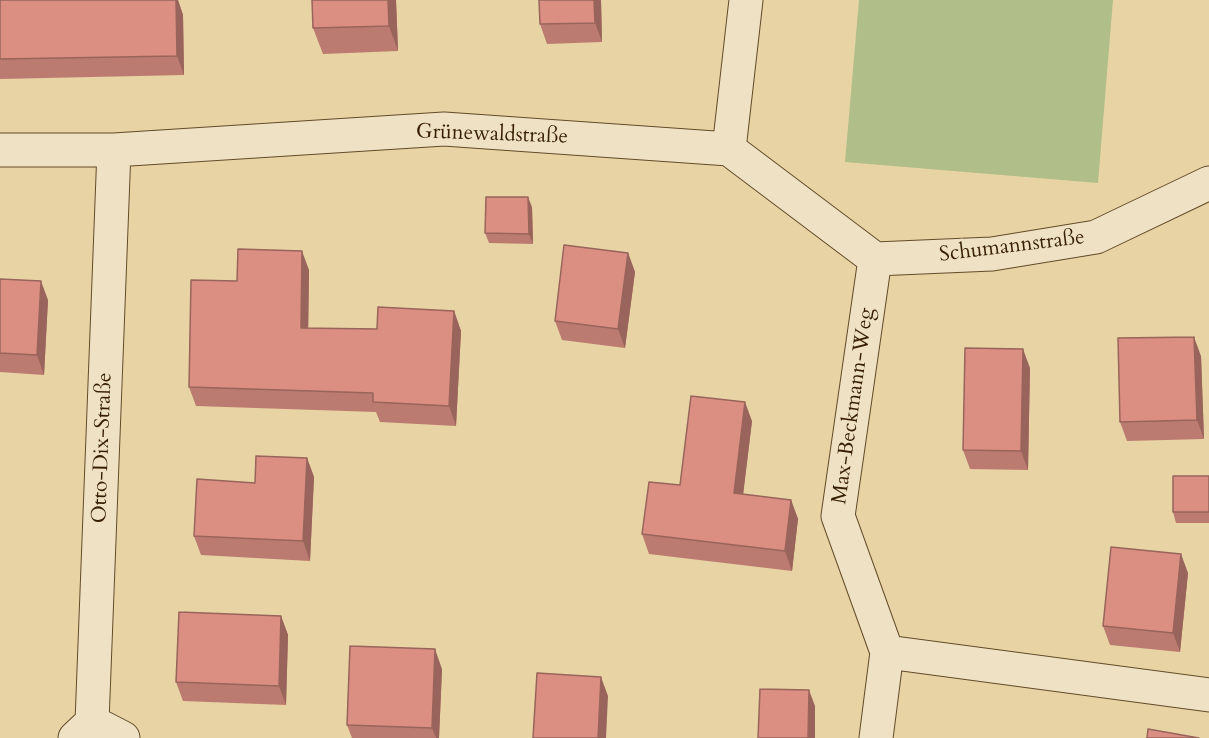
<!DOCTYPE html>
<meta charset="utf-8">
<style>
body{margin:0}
canvas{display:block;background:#e7d3a4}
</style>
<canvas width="1209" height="738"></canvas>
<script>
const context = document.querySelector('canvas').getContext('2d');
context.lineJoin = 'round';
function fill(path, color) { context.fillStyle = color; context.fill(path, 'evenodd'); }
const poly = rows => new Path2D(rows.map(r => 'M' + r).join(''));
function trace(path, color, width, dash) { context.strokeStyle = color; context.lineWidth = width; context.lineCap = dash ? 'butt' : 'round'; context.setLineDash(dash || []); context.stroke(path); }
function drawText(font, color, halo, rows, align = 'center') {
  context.font = font + ' Cardo,serif'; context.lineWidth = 5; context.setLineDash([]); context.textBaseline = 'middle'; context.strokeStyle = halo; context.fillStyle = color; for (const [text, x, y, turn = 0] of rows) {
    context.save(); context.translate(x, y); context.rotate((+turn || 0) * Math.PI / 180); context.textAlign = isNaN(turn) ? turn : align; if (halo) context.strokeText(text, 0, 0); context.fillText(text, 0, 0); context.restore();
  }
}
const green = poly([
 [859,0,1113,0,1098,183,845,162]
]);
const minor = poly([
 [729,149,746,0],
 [0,150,114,150,444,129,729,149,875,259],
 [875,259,838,516,887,652,876,738],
 [875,259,992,254,1096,237,1209,183],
 [887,652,1209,695],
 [92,722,123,738],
 [75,738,92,722,114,150]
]);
const wall = poly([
 [0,0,178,0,183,15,184,75,0,79],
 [396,0,398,51,323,54,313,28],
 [601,0,602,42,547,44,540,24],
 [532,207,533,244,489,243,485,233],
 [628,253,635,272,625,348,562,340,555,321],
 [309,270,308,328,377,329,454,311,461,331,456,426,380,422,376,412,196,406,189,387,237,281],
 [0,279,48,300,44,375,0,372],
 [1201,356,1204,439,1127,441,1120,422],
 [1030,368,1028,470,970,469,963,450],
 [752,421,743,494,791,500,798,519,792,571,649,554,642,534,680,485],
 [307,458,314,477,310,561,201,555,194,536,255,483],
 [1209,476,1209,523,1176,523,1173,512],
 [1188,573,1180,652,1110,645,1103,626],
 [281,616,288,635,286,705,183,701,176,682],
 [442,669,439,738,352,738,347,725]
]);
const shadedWall = poly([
 [176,0,178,0,183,15,184,75,177,56],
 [388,0,396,0,398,51,389,26],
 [594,0,601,0,602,42,595,23],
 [528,197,532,207,533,244,529,234],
 [302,251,309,270,308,347,301,328],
 [628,253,635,272,625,348,618,329],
 [41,281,48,300,44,375,37,355],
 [454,311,461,331,456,426,449,406],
 [1194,337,1201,356,1204,439,1197,420],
 [1023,349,1030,368,1028,470,1021,451],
 [745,402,752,421,741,512,734,493],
 [307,458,314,477,310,561,303,541],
 [791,500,798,519,792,571,785,551],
 [1181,554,1188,573,1180,652,1173,633],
 [281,616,288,635,286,705,279,686],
 [435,649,442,669,439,738,436,738,432,728],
 [601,677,608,696,606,738,598,738],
 [809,690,815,706,815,738,808,738]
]);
const building = poly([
 [0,0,176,0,177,56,0,59,0,0],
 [312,0,388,0,389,26,313,28,312,0],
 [539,0,594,0,595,23,540,24,539,0],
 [486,197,528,197,529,234,485,233,486,197],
 [564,245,628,253,618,329,555,321,564,245],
 [238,249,302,251,301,328,377,329,378,307,454,311,449,406,373,402,373,393,189,387,191,280,237,281,238,249],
 [0,279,41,281,37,355,0,353,0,279],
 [1194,337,1197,420,1120,422,1118,338,1194,337],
 [965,348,1023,349,1021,451,963,450,965,348],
 [691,396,745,402,734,493,791,500,785,551,642,534,649,482,680,485,691,396],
 [256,456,307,458,303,541,194,536,197,479,255,483,256,456],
 [1173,476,1209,476,1209,512,1173,512,1173,476],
 [1111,547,1181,554,1173,633,1103,626,1111,547],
 [179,612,281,616,279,686,176,682,179,612],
 [350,646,435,649,432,728,347,725,350,646],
 [537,673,601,677,598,738,533,738,537,673],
 [760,689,809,690,808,738,758,738,760,689],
 [1148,729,1199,738,1147,738,1148,729]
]);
const streetNames = [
 ["Grünewaldstraße",492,135,2],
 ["Schumannstraße",1012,247,-7],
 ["Max-Beckmann-Weg",854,406,-82],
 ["Otto-Dix-Straße",103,448,-88]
];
fill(green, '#b0be8a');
trace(minor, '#634b29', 35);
trace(minor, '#efe2c4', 33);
fill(wall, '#bc7b70');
fill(shadedWall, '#99645b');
fill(building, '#db8f82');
trace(building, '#99645b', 1.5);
drawText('21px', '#371e00', '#efe2c4', streetNames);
</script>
